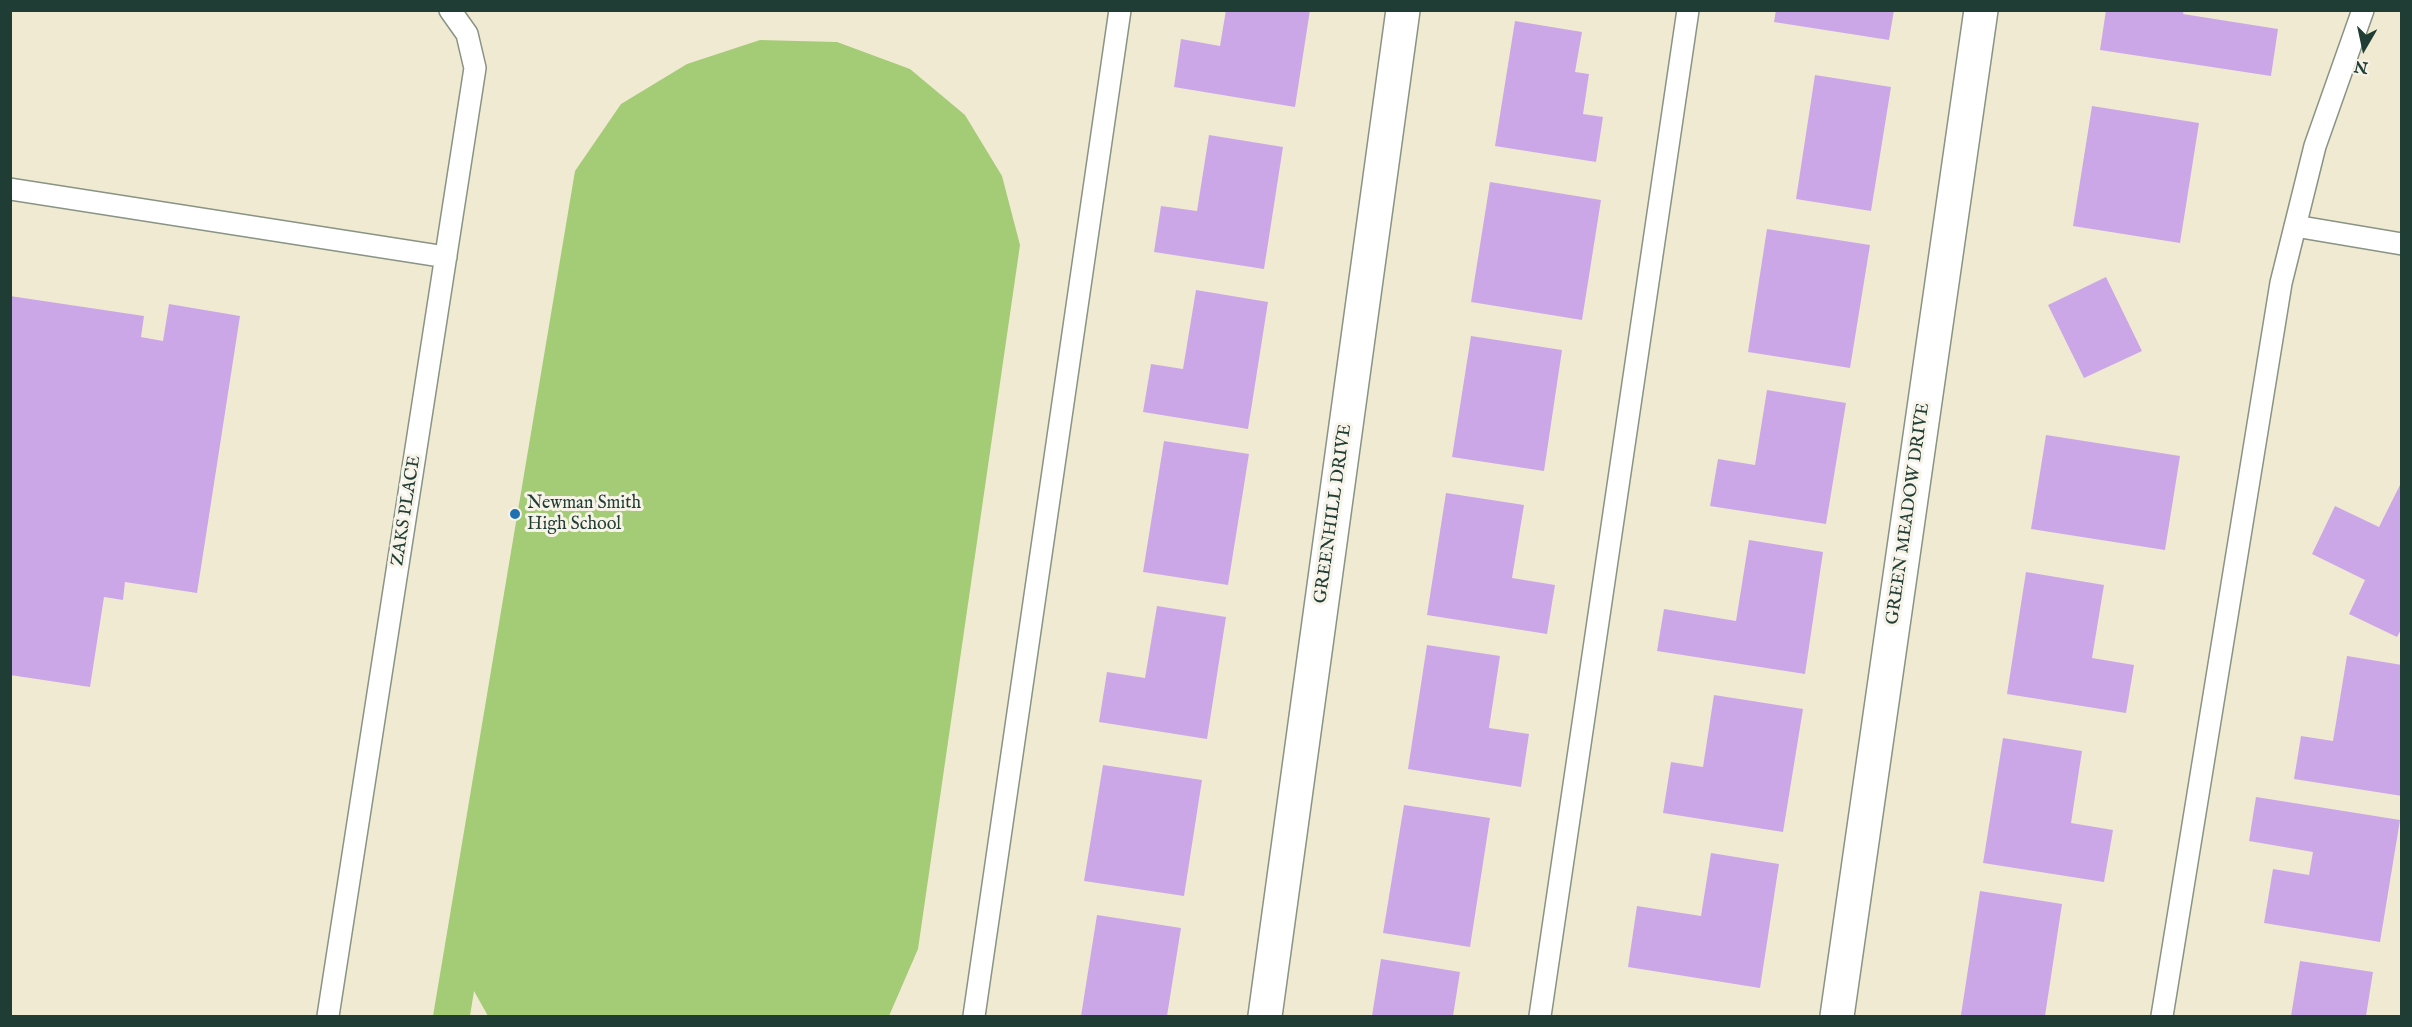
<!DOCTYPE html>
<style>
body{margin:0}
#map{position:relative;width:2412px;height:1027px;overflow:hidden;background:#f1ead3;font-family:"IM FELL English",serif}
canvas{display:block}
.frame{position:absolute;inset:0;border:12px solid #1f3d34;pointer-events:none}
.north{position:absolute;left:2334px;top:18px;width:60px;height:60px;-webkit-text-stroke:4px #f7f3e8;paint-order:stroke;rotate:189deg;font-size:16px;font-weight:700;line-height:24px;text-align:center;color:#1f3d34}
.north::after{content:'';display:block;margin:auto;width:21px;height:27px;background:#1f3d34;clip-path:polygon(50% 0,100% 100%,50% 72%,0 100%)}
</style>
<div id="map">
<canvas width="2412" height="1027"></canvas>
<div class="frame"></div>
<div class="north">N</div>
</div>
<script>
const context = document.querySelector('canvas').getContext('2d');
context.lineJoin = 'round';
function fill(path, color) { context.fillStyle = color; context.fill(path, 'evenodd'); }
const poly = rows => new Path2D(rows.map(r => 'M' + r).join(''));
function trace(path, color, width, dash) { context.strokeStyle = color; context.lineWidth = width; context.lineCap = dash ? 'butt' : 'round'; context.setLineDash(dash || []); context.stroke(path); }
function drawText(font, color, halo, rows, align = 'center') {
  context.font = font + ' "IM FELL English",serif'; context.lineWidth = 6; context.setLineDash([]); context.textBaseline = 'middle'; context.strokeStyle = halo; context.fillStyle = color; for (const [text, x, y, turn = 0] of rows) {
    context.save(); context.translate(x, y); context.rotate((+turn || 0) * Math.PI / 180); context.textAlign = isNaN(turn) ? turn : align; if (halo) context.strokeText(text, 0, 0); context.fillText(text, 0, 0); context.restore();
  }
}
const green = poly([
 [760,40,837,42,910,69,965,115,1002,176,1020,245,918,949,889,1016,488,1016,474,991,470,1016,433,1016,575,171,621,104,687,64]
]);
const building = poly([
 [1226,10,1310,10,1295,107,1174,87,1181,39,1220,46],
 [1776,10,1894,10,1889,40,1774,22],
 [2106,10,2184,10,2183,14,2278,29,2271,76,2100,50],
 [1515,21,1582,32,1575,72,1589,74,1583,114,1603,117,1596,162,1495,146],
 [1815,75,1891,87,1871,211,1796,199],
 [2092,106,2199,123,2180,243,2073,226],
 [1209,135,1283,147,1264,269,1154,252,1161,206,1197,211],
 [1490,182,1601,200,1582,320,1471,302],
 [1767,229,1870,245,1850,368,1748,352],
 [2106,277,2142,351,2084,378,2048,305],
 [1196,290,1268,302,1248,429,1143,412,1151,364,1183,369],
 [10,296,144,316,141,337,163,341,169,304,240,316,197,593,125,582,123,600,104,597,90,687,10,675],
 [1471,336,1562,350,1544,471,1452,457],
 [1767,390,1846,403,1826,524,1710,506,1718,459,1755,465],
 [2046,435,2180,456,2165,550,2031,529],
 [1164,441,1249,454,1228,585,1143,572],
 [2402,481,2402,628,2397,637,2349,614,2365,580,2312,554,2335,506,2379,527],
 [1446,493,1524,505,1512,578,1555,585,1547,634,1427,615],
 [1749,540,1823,552,1805,674,1657,651,1664,609,1736,621],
 [2026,572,2104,585,2092,658,2134,665,2126,713,2007,694],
 [1157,606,1226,617,1207,739,1099,722,1107,672,1145,678],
 [1427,645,1500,656,1489,728,1529,734,1521,787,1408,769],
 [2347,656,2402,665,2402,796,2294,779,2301,736,2333,741],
 [1714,695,1803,709,1783,832,1663,813,1671,762,1703,767],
 [2003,738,2082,751,2071,823,2113,830,2104,882,1983,863],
 [1103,765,1202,780,1184,896,1084,881],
 [2256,797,2400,820,2380,942,2264,923,2273,869,2309,875,2313,852,2249,841],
 [1404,805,1490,818,1470,947,1383,933],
 [1711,853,1779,864,1760,988,1628,967,1637,906,1701,916],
 [1980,891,2062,904,2045,1016,1961,1015],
 [1097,915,1181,928,1167,1016,1081,1016],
 [1381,959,1460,972,1453,1016,1372,1016],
 [2300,961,2373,972,2366,1016,2291,1016]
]);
const service = poly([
 [10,189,446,257],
 [2295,226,2402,244],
 [328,1016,475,68,467,34,450,10],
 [974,1016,1120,10],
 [1540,1016,1688,10],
 [2162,1016,2281,283,2315,146,2363,10]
]);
const minor = poly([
 [1265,1016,1403,10],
 [1837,1016,1981,10]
]);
const markers = [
 [515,514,6,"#1f6fb2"]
];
const poiNames = [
 ["Newman Smith",527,504],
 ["High School",527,525]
];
const streetNames = [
 ["ZAKS PLACE",407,511,-81],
 ["GREENHILL DRIVE",1334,514,-82],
 ["GREEN MEADOW DRIVE",1909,514,-82]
];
fill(green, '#a4cb76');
fill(building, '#cba7e8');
trace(service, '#889484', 24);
trace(minor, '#889484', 36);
trace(service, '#fff', 21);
trace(minor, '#fff', 33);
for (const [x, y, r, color] of markers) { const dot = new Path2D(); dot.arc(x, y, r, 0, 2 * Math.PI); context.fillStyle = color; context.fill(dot); trace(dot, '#f7f3e8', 2); }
drawText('18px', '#1f3d34', '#f7f3e8', poiNames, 'left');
drawText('18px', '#1f3d34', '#f7f3e8', streetNames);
</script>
